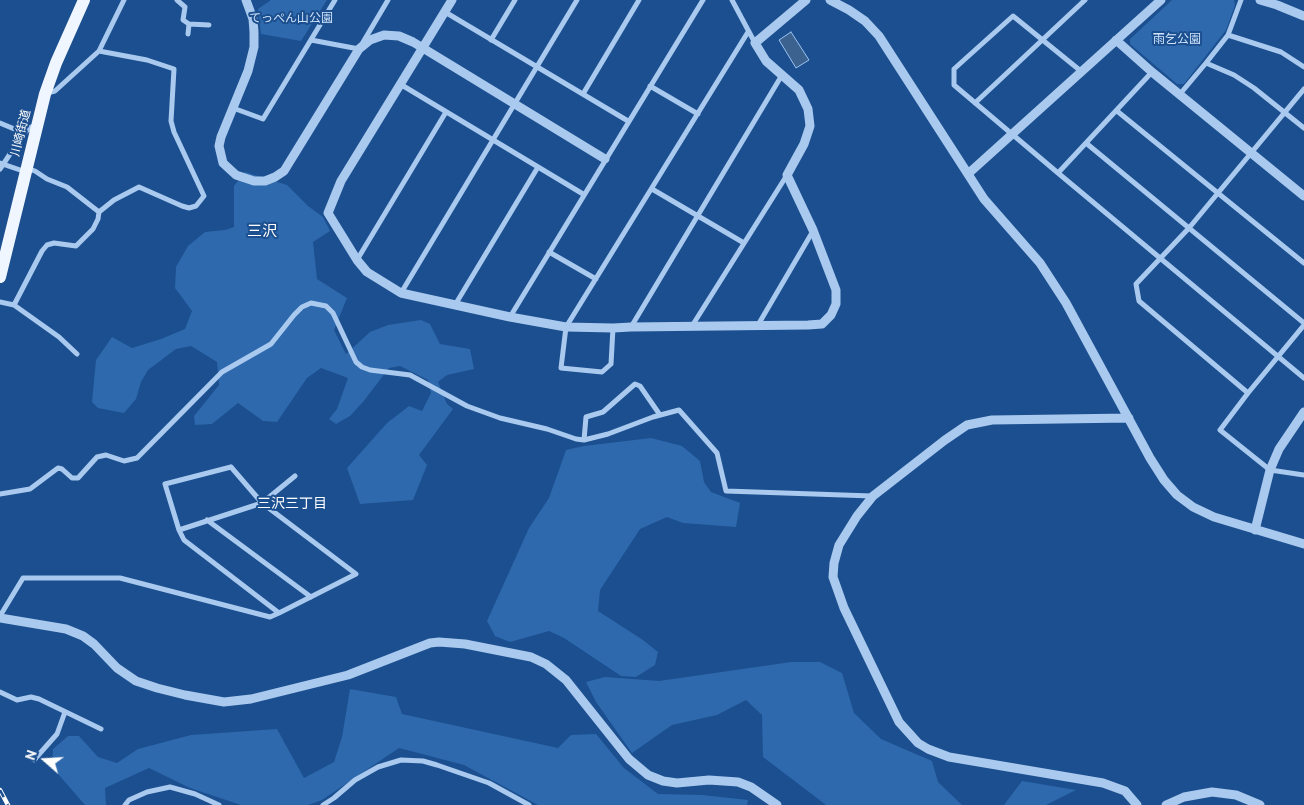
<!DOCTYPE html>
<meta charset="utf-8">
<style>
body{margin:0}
#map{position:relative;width:1304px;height:805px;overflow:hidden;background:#1b4f8f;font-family:"PT Sans",sans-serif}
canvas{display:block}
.north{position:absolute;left:20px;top:735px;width:50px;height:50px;-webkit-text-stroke:4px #1b4f8f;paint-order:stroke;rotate:289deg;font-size:14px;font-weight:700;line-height:20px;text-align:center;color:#fff}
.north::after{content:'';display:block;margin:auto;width:18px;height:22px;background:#fff;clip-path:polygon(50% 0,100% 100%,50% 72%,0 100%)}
</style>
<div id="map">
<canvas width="1304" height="805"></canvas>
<div class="north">N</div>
</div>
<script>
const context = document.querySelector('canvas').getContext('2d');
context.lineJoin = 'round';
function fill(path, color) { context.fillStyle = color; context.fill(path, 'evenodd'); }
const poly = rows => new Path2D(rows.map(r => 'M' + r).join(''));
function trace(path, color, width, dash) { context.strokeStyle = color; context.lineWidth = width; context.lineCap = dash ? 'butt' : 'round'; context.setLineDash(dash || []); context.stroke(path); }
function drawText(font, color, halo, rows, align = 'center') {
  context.font = font + ' "PT Sans","Noto Sans JP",sans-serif'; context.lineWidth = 4; context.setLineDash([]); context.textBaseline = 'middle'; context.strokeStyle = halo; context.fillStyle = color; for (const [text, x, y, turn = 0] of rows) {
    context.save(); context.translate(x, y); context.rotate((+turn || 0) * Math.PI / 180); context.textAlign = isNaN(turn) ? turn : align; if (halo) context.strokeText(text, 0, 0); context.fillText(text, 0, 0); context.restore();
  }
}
const green = poly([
 [271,0,327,0,301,41,261,34,258,9],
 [1172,0,1234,0,1235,5,1226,30,1184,84,1177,84,1130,44,1130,39],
 [245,172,287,185,308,206,323,217,330,231,313,242,317,279,347,298,334,330,346,354,370,332,388,325,421,320,430,324,440,344,470,349,474,369,447,375,438,382,447,404,453,409,419,455,427,465,413,500,360,504,347,468,387,423,409,406,422,411,431,393,428,380,400,366,389,368,363,402,350,416,336,424,329,419,337,409,348,378,321,368,307,378,277,422,263,421,238,403,212,424,195,425,194,416,219,385,217,362,191,346,176,349,148,370,141,382,136,399,124,413,98,408,92,402,96,360,112,337,132,348,161,339,185,329,192,311,175,288,176,267,188,246,205,232,225,230,234,227,234,186],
 [651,438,682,446,700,461,704,482,711,492,740,503,736,527,683,523,667,517,640,529,600,590,598,611,643,640,658,652,655,665,636,677,621,676,564,638,549,631,510,642,495,636,487,621,529,528,549,498,566,450,584,446],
 [791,662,820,662,842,673,854,713,881,739,932,761,938,782,962,805,826,805,763,757,762,715,746,700,717,715,672,725,632,753,596,702,586,682,605,677,659,681],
 [350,689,396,697,402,714,558,748,571,735,596,734,624,768,658,794,702,795,748,800,747,805,538,805,464,765,399,748,322,800,308,805,241,805,190,788,149,768,105,788,106,805,85,805,52,767,53,749,68,736,79,736,98,757,117,763,138,749,191,735,277,729,304,778,334,762,342,737],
 [1022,781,1076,790,1046,805,1004,805]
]);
const water = poly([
 [791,32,809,60,796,68,779,40,791,32]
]);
const minor = poly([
 [177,0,185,7,183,20,189,24,209,25],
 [732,0,755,43],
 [445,12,628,121],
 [188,34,189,24],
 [1228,35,1281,52,1304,67],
 [311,40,359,49,388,0],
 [491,40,515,0],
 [1206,63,1234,75,1254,88,1304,128],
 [1082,72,1013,16,954,69,954,85,1058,173,1304,378],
 [400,84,583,194],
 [650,86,698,114],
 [1304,89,1189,228,1136,284,1139,301,1248,393,1220,430,1270,470,1304,475],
 [47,93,55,91,99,51,124,0],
 [583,94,639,0],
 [1180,94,1206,63,1228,35,1241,0],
 [975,103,1085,0],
 [233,108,263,119,335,0],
 [1117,111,1304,263],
 [0,123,24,133,31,127,35,128],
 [1086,143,1304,323],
 [0,163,26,172,32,170,35,171,47,179,67,187,99,212,114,200,139,187,182,206,189,208,196,206,204,196,174,132,171,121,174,69,147,60,99,51],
 [0,169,24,133],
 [1058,173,1152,72],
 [652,189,744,243],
 [549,252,596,279],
 [357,260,446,112],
 [401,293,577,0],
 [0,302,14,305,42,251,47,245,54,243,76,246,93,229,98,219,99,212],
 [14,305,59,337,77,354],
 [455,305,538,167],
 [510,317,703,0],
 [758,325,813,231],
 [692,326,787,175],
 [631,327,782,75],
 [613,328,611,364,602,372,561,368,566,327,748,32],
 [1248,393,1304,325],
 [584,440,586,417,603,412,635,384,640,386,660,415],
 [231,467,262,503,356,574,279,613,184,540,179,530,165,484,231,467],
 [0,494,30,489,58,468,62,469,72,478,78,478,97,457,106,455,124,461,137,458,222,372,271,344,294,315,302,307,311,303,326,306,333,313,356,362,362,367,370,370,410,375,467,406,500,418,547,429,576,439,584,440,608,434,653,417,679,410,717,453,726,491,872,496],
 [207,520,311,597],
 [179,530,262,503,295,476],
 [0,616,23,578,120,578,270,617,279,613],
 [0,692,17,700,31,697,39,699,101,729],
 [34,760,57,734,65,712],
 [125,805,129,800,147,792,170,787,195,794,219,805],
 [323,805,334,798,355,780,378,767,401,760,423,761,437,765,489,783,529,805]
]);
const tertiary = poly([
 [246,0,253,19,254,32,254,47,248,71,221,137,219,146,223,163,236,175,254,181,265,181,275,177,284,171,359,49,370,40,384,35,399,36,413,42,605,159],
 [452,0,341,181,328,213,357,260,367,272,401,293,510,317,566,327,613,328,631,327,808,325,822,324,831,315,836,304,836,290,813,230,787,175,804,144,810,126,808,109,799,90,766,61,755,43,806,0],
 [830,0,849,10,865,21,879,36,984,199,1040,263,1066,303,1150,458,1164,480,1177,495,1193,507,1214,517,1304,544],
 [1260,0,1277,5,1304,16],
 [1116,40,1152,72,1304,196],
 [969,173,1161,0],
 [1129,418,992,420,967,425,945,440,873,496,857,516,839,545,834,563,833,577,844,608,899,722,918,743,928,749,949,757,1103,783,1125,791,1137,805],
 [1255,530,1270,470,1279,449,1304,412],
 [0,618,66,629,83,636,94,644,117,668,136,681,157,688,185,695,224,702,251,699,348,675,430,643,439,642,465,644,531,657,546,664,566,680,629,759,648,775,663,781,677,783,709,780,738,782,751,787,777,805],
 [1166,805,1184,797,1212,792,1236,795,1260,805]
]);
const primary = poly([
 [0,277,45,94,56,63,84,0]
]);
const rail = poly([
 [0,790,8,805]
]);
const parkNames = [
 ["てっぺん山公園",291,19],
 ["雨乞公園",1177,40]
];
const streetNames = [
 ["川崎街道",21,133,-76]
];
const neighbourhoodNames = [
 ["三沢三丁目",292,504]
];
const quarterNames = [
 ["三沢",262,232]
];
fill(green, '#2e69ad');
fill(water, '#3c6290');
trace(water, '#9cc4f0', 1);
trace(minor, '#a9c9ee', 5);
trace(tertiary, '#a9c9ee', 9);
trace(primary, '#f0f6ff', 12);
trace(rail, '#fff', 4.5);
trace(rail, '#1b4f8f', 2.5, [8]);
drawText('12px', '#cfe3fa', '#1b4f8f', parkNames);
drawText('12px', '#fff', '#1b4f8f', streetNames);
drawText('14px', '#fff', '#1b4f8f', neighbourhoodNames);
drawText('15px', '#fff', '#1b4f8f', quarterNames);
</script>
